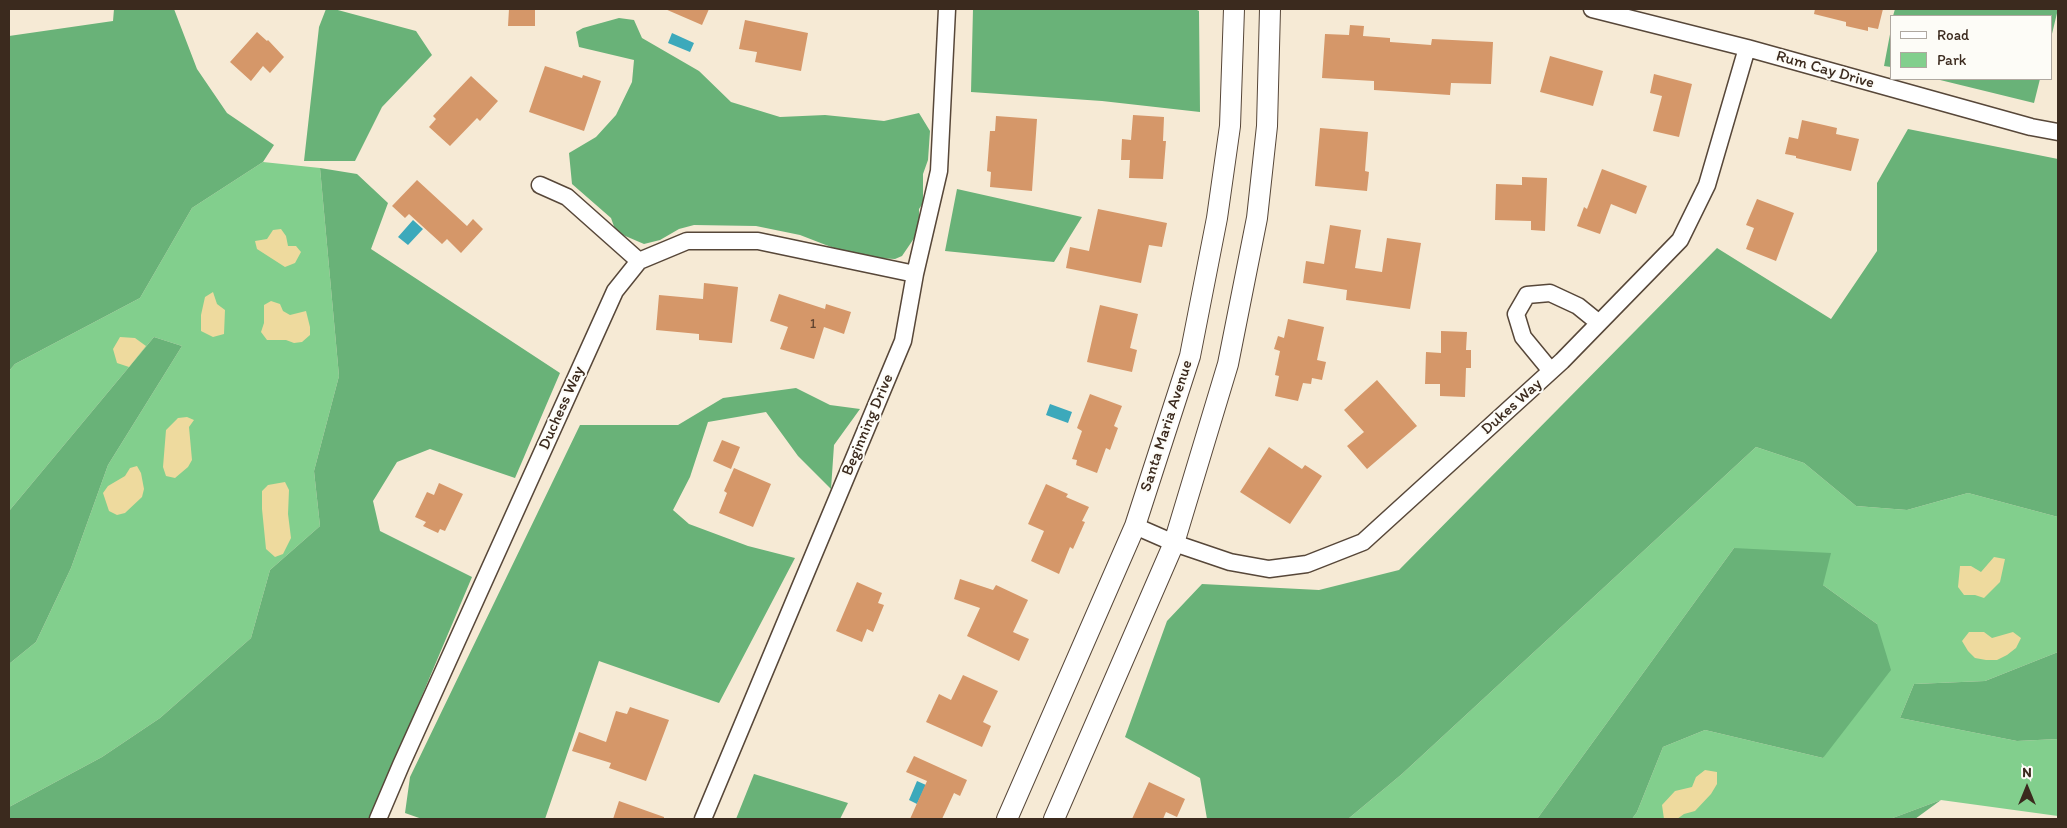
<!DOCTYPE html>
<style>
body{margin:0}
#map{position:relative;width:2067px;height:828px;overflow:hidden;background:#f6ead5;font-family:Itim,sans-serif}
canvas{display:block}
.frame{position:absolute;inset:0;border:10px solid #3b2a1e;pointer-events:none}
.legend{position:absolute;left:1890px;top:15px;width:162px;height:65px;box-sizing:border-box;background:#fdfcf7;border:1px solid #afa8a0;margin:0;padding:6px 9px;list-style:none;font-size:15px;color:#3b2a1e}
.legend li{display:flex;align-items:center;gap:10px;height:25px}
.legend b{width:25px;border:1px solid #afa8a0}
.north{position:absolute;left:2002px;top:763px;width:50px;height:50px;-webkit-text-stroke:4px #fdfcf7;paint-order:stroke;rotate:0deg;font-size:14px;font-weight:700;line-height:20px;text-align:center;color:#3b2a1e}
.north::after{content:'';display:block;margin:auto;width:18px;height:22px;background:#3b2a1e;clip-path:polygon(50% 0,100% 100%,50% 72%,0 100%)}
</style>
<div id="map">
<canvas width="2067" height="828"></canvas>
<div class="frame"></div>
<ul class="legend">
<li><b style="height:6px;background:#fff"></b>Road</li>
<li><b style="height:14px;background:#82cf8d"></b>Park</li>
</ul>
<div class="north">N</div>
</div>
<script>
const context = document.querySelector('canvas').getContext('2d');
context.lineJoin = 'round';
function fill(path, color) { context.fillStyle = color; context.fill(path, 'evenodd'); }
const poly = rows => new Path2D(rows.map(r => 'M' + r).join(''));
function trace(path, color, width, dash) { context.strokeStyle = color; context.lineWidth = width; context.lineCap = dash ? 'butt' : 'round'; context.setLineDash(dash || []); context.stroke(path); }
function drawText(font, color, halo, rows, align = 'center') {
  context.font = font + ' Itim,sans-serif'; context.lineWidth = 4; context.setLineDash([]); context.textBaseline = 'middle'; context.strokeStyle = halo; context.fillStyle = color; for (const [text, x, y, turn = 0] of rows) {
    context.save(); context.translate(x, y); context.rotate((+turn || 0) * Math.PI / 180); context.textAlign = isNaN(turn) ? turn : align; if (halo) context.strokeText(text, 0, 0); context.fillText(text, 0, 0); context.restore();
  }
}
const green = poly([
 [263,162,320,168,339,376,314,471,320,526,270,570,251,638,160,718,102,757,9,807,9,664,36,642,71,568,108,465,182,346,154,337,9,511,9,371,15,364,140,298,192,208],
 [1756,447,1804,463,1856,506,1907,510,1968,493,2058,517,2058,652,1985,681,1914,684,1900,718,2017,741,2058,739,2058,816,1941,800,1890,819,1632,819,1637,812,1663,747,1705,730,1823,758,1877,624,1823,585,1734,548,1537,819,1348,819,1402,774]
]);
const forest = poly([
 [114,9,174,9,197,69,227,113,274,145,263,162,192,208,140,298,15,364,9,371,9,36,113,21],
 [326,9,334,9,416,31,432,55,382,107,355,161,304,161,319,27],
 [973,9,1195,9,1199,11,1200,112,1102,101,971,92],
 [1895,9,2058,9,2051,38,2051,16,1893,16],
 [619,18,634,20,642,38,699,71,731,102,780,117,825,115,884,121,919,113,930,131,928,160,923,174,923,203,919,209,919,231,902,256,895,259,857,257,800,235,756,226,694,225,679,229,660,240,644,244,616,232,611,218,572,184,569,153,596,137,616,115,632,82,634,60,579,47,576,32,583,28],
 [1891,29,1891,67,1884,66],
 [1936,79,2040,79,2034,103],
 [1908,129,2058,159,2058,517,1968,493,1907,510,1856,506,1804,463,1756,447,1402,774,1348,819,1207,819,1200,778,1125,737,1167,621,1202,584,1319,590,1399,570,1717,248,1831,319,1877,251,1877,183],
 [320,168,357,174,388,203,371,249,560,373,515,478,430,449,397,462,373,501,380,531,472,577,370,819,9,819,9,807,102,757,160,718,251,638,270,570,320,526,314,471,339,376],
 [957,189,1082,217,1054,262,945,251],
 [154,337,182,346,108,465,71,568,36,642,9,664,9,511],
 [796,388,830,405,860,409,834,445,831,489,798,456,766,412,708,422,690,477,673,510,689,524,748,546,795,558,719,703,599,661,545,819,422,819,405,813,410,777,580,425,678,425,723,398],
 [1734,548,1831,553,1823,585,1877,624,1891,670,1823,758,1705,730,1663,747,1637,812,1632,819,1537,819],
 [2058,652,2058,739,2017,741,1900,718,1914,684,1985,681],
 [754,774,848,803,840,819,736,819],
 [1941,800,1915,819,1890,819]
]);
const sand = poly([
 [281,229,286,236,288,246,296,246,301,252,295,263,285,267,257,249,255,241,267,239,273,230],
 [213,292,217,304,225,310,224,334,213,337,201,331,201,315,205,297],
 [271,301,280,304,283,311,290,315,306,311,310,327,310,335,302,342,294,343,286,340,267,340,261,332,264,323,264,305],
 [120,337,135,338,146,346,129,367,117,363,113,349],
 [187,417,194,420,189,427,192,460,188,467,175,478,166,476,163,467,166,430,178,418],
 [137,466,141,473,144,489,142,497,125,513,117,515,109,511,103,493,108,486,125,476,130,468],
 [285,482,289,490,288,514,291,538,283,554,275,557,266,549,262,509,262,491,268,485],
 [1994,557,2005,559,2000,582,1984,598,1975,595,1964,595,1958,587,1960,566,1971,566,1981,572],
 [1969,632,1984,632,1992,638,2013,632,2021,638,2016,648,2007,655,1997,660,1986,660,1975,658,1968,651,1962,641],
 [1705,770,1717,772,1717,784,1711,794,1695,811,1684,814,1677,819,1664,819,1662,805,1675,791,1692,787,1696,777]
]);
const water = poly([
 [672,33,694,43,690,52,668,43],
 [413,220,423,229,408,245,398,237],
 [1050,404,1072,412,1068,423,1046,415],
 [917,781,926,785,917,804,909,800]
]);
const building = poly([
 [509,9,535,9,535,26,508,26],
 [665,9,709,9,702,25],
 [1815,9,1883,9,1878,29,1868,27,1868,31,1846,26,1846,22,1814,14],
 [745,20,808,33,801,71,755,62,757,52,739,49],
 [1350,25,1364,26,1363,36,1390,38,1390,42,1431,45,1432,39,1493,42,1491,84,1451,83,1450,95,1374,90,1374,81,1322,78,1325,34,1349,35],
 [257,32,267,41,268,40,284,57,270,73,263,66,251,81,230,62],
 [1550,56,1603,71,1593,106,1540,92],
 [545,66,582,78,583,75,601,81,584,131,529,112],
 [1654,74,1692,84,1679,137,1653,131,1662,96,1650,93],
 [471,76,498,101,480,121,477,118,450,146,429,127,436,119,433,116],
 [1133,115,1164,117,1163,141,1166,141,1163,179,1129,178,1130,160,1121,160,1122,139,1131,140],
 [996,116,1037,119,1032,191,990,187,991,172,987,171,990,131,995,131],
 [1802,120,1837,128,1836,134,1859,139,1851,171,1796,158,1796,156,1785,154,1789,137,1798,139],
 [1320,128,1368,132,1365,171,1369,172,1367,191,1315,186],
 [1602,169,1647,186,1636,214,1611,204,1600,234,1577,226,1584,207,1587,209],
 [1522,177,1547,178,1545,231,1531,230,1531,221,1495,220,1496,184,1522,185],
 [417,180,467,226,473,219,483,229,461,253,447,239,442,244,409,214,405,218,392,206],
 [1757,199,1794,213,1776,261,1746,249,1754,228,1746,225],
 [1098,209,1167,223,1162,247,1149,245,1141,283,1066,268,1070,247,1089,251],
 [1330,225,1361,230,1355,268,1382,272,1387,238,1421,243,1410,309,1346,300,1347,290,1303,283,1306,261,1324,264],
 [704,283,738,287,732,343,699,340,699,334,656,330,659,295,703,299],
 [779,294,825,309,826,304,851,312,844,334,824,327,814,359,780,349,788,327,770,321],
 [1100,305,1138,314,1130,348,1137,350,1132,372,1087,362],
 [1288,319,1324,327,1317,360,1326,362,1322,380,1312,378,1311,384,1303,383,1298,401,1275,396,1279,376,1275,375,1280,351,1274,349,1278,336,1284,338],
 [1441,331,1467,332,1466,350,1471,350,1471,368,1466,368,1465,397,1440,396,1440,384,1425,384,1426,352,1441,353],
 [1377,380,1417,426,1367,469,1347,446,1364,432,1344,410],
 [1090,394,1122,406,1114,426,1118,428,1110,450,1106,448,1097,473,1076,465,1077,460,1072,459,1082,431,1077,428],
 [722,440,740,447,731,469,713,461],
 [1269,447,1302,469,1305,465,1322,476,1290,524,1240,492],
 [734,468,771,484,753,527,719,513,727,493,724,491],
 [439,483,463,494,445,531,440,529,438,533,423,526,426,522,415,517,427,492,434,495],
 [1046,484,1068,494,1066,497,1089,507,1082,521,1085,522,1073,549,1070,547,1059,574,1031,561,1044,531,1028,524],
 [960,579,993,590,996,585,1028,600,1013,632,1029,639,1019,661,967,636,980,608,954,599],
 [857,582,882,593,878,603,884,605,873,632,867,629,862,642,836,631],
 [963,675,998,691,983,722,991,726,982,747,926,722,939,694,951,700],
 [630,707,669,720,646,781,609,768,611,763,572,751,579,732,606,742,616,711,627,714],
 [914,756,967,780,960,796,954,793,942,819,910,819,927,781,906,772],
 [1149,782,1185,799,1177,817,1166,812,1163,819,1132,819],
 [619,801,664,817,664,819,613,819]
]);
const minor = poly([
 [1592,9,1747,48,2031,127,2058,132],
 [540,185,567,197,639,261],
 [1551,371,1523,337,1516,314,1527,295,1550,293,1578,306,1599,323],
 [1135,526,1174,543,1230,562,1269,569,1307,564,1363,542,1562,361,1680,240,1707,185,1747,48],
 [378,819,401,765,615,291,639,261,687,241,758,241,915,274],
 [703,819,903,341,915,274,939,171,947,9]
]);
const tertiary = poly([
 [1007,819,1135,526,1190,356,1217,218,1230,126,1234,9],
 [1054,819,1174,543,1228,364,1257,218,1267,126,1270,9]
]);
const numberNames = [
 ["1",813,324]
];
const streetNames = [
 ["Rum Cay Drive",1825,70,16],
 ["Dukes Way",1512,407,-42],
 ["Duchess Way",562,408,-66],
 ["Beginning Drive",868,425,-67],
 ["Santa Maria Avenue",1167,426,-72]
];
fill(green, '#82cf8d');
fill(forest, '#69b278');
fill(sand, '#eeda9e');
fill(water, '#3ca9bb');
fill(building, '#d59769');
trace(minor, '#574739', 19);
trace(tertiary, '#574739', 22);
trace(minor, '#fff', 16);
trace(tertiary, '#fff', 20);
drawText('14px', '#624531', null, numberNames);
drawText('16px', '#3b2a1e', '#fdfcf7', streetNames);
</script>
